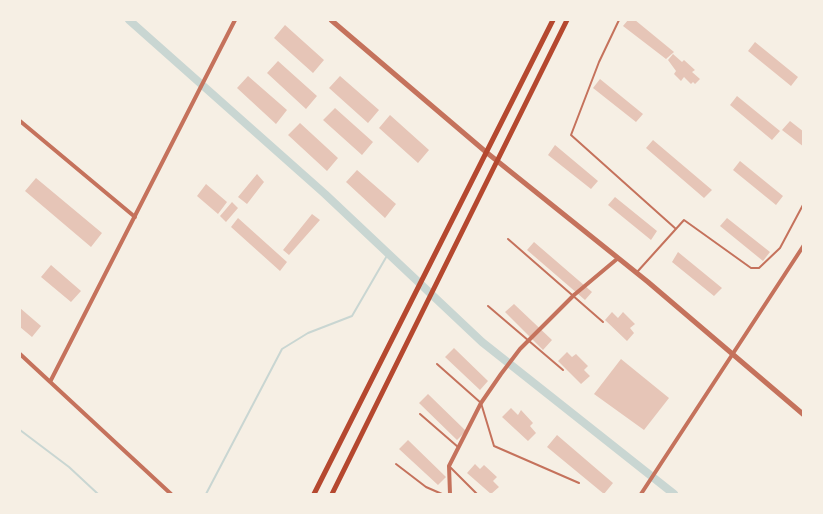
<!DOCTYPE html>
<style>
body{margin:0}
#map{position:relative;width:823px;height:514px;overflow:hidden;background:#f6efe4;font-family:Arial,sans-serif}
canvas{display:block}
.frame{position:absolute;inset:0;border:21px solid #f6efe4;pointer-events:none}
</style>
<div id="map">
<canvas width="823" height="514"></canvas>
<div class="frame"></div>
</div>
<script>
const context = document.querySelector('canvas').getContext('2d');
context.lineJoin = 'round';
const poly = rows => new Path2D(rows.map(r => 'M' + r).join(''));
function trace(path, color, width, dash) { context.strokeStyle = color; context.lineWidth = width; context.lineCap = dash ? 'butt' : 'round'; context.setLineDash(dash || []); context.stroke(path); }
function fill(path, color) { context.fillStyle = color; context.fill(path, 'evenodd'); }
const stream = poly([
 [20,430,69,467,98,494],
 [206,494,282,349,308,333,352,316,388,254]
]);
const canal = poly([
 [129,20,325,194,482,342,674,494]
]);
const building = poly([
 [628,20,635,20,674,52,666,59,623,26],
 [285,25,324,60,313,73,274,38],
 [755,42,798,77,791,86,748,51],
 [673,54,682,62,684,60,695,70,692,72,700,79,695,84,693,82,691,84,684,77,681,81,674,74,676,71,668,60],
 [278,61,317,96,306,109,267,73],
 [248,76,287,110,276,124,237,88],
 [340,76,379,110,368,123,329,88],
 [600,79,643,114,636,122,593,88],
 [737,96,780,131,772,140,730,105],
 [335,108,373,142,362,155,323,120],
 [390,115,429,150,418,163,379,128],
 [790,121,804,132,804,147,782,130],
 [300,123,338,158,327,171,288,135],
 [653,140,712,190,704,198,646,148],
 [555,145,598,181,591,189,548,155],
 [740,161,783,196,776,205,733,170],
 [357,170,396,204,385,218,346,182],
 [257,174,264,182,247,204,238,197],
 [36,178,102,233,91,247,25,191],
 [206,184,227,202,218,214,197,196],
 [615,197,657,231,651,240,608,205],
 [232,202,238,208,226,222,220,216],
 [312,214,320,220,289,255,283,250],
 [238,218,287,262,280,271,231,227],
 [727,218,770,252,763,261,720,226],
 [534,242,592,292,585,300,527,250],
 [678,252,722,288,714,296,672,262],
 [51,265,81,291,71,302,41,277],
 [514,304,552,340,543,350,505,312],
 [20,308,41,326,32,337,20,327],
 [612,312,618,318,623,312,635,324,630,328,634,333,627,341,605,320],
 [454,348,488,381,480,390,445,357],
 [567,352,572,357,576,354,588,366,584,370,590,376,581,384,558,361],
 [621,359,669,398,644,430,594,394],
 [428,394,466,431,457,440,419,403],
 [511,408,518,415,521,410,533,423,530,426,536,433,528,441,502,417],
 [557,435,613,483,604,494,547,447],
 [408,440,446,477,438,485,399,449],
 [475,464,480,469,484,465,497,477,493,481,499,487,491,494,467,473]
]);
const service = poly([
 [619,20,599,62,571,135,676,229],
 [508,239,603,322],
 [638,271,684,220,751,268,759,268,780,248,804,203],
 [488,306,563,370],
 [437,364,481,403,494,446,579,483],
 [420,414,458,447],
 [396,464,426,487,442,494],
 [449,466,477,494]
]);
const minor = poly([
 [20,121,135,217],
 [20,354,171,494],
 [50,382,235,20],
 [450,494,449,466,481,403,501,374,520,349,574,295,617,259],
 [641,494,804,245]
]);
const tertiary = poly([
 [331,20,486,152,648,282,804,415]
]);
const secondary = poly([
 [314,494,553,20],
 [332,494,567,20]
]);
trace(stream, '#c9d6d2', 2);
trace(canal, '#c9d6d2', 8);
fill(building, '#e6c5b7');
trace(service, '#c5725c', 2);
trace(minor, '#c5725c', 4);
trace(tertiary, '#c5725c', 5);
trace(secondary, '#b5482f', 5);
</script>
